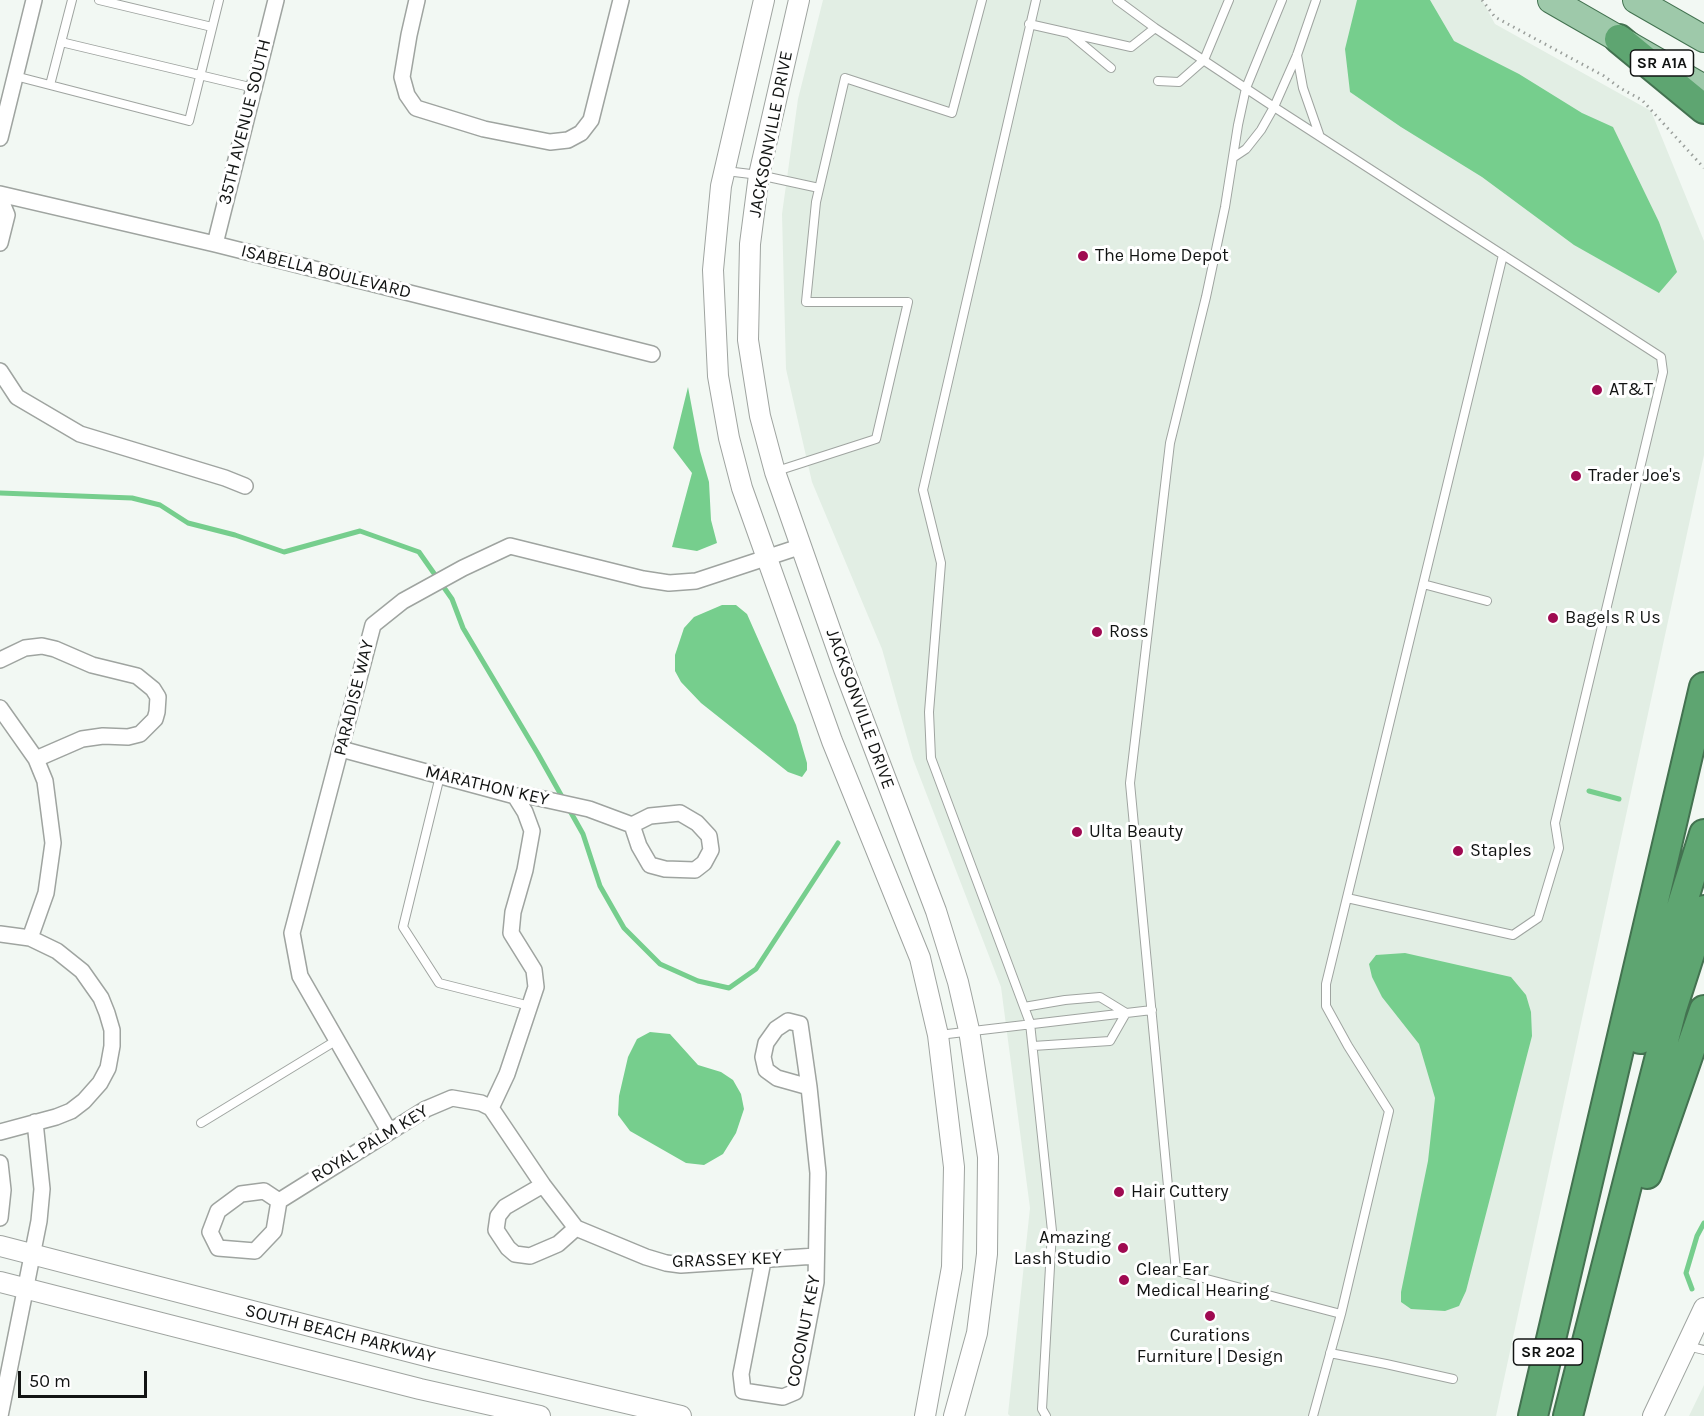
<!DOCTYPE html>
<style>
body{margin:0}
#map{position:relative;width:1704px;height:1416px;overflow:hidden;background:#f2f8f3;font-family:Karla,sans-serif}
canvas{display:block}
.scale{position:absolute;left:18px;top:1371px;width:129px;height:27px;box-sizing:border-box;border:3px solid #121413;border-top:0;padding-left:8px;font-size:18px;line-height:21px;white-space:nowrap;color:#121413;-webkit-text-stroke:4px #fff;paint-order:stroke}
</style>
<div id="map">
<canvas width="1704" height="1416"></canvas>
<div class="scale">50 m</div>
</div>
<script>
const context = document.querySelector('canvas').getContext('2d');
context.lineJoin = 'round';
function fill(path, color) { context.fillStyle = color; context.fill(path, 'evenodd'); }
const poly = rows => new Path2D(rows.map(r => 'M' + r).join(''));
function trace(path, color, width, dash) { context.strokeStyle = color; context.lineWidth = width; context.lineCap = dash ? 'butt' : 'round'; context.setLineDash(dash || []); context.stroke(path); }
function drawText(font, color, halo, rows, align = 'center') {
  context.font = font + ' Karla,sans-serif'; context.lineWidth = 6; context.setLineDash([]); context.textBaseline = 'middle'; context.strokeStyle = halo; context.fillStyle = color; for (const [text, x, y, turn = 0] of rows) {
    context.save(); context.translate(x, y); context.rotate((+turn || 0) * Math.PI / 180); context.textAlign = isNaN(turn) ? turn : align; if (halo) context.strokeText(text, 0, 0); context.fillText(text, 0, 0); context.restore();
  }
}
const built = poly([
 [823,0,1482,0,1495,24,1651,111,1704,241,1704,455,1496,1416,1010,1416,1008,1414,1030,1208,1001,987,913,759,882,649,812,482,786,369,782,214,798,99],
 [1704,1385,1704,1416,1689,1416]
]);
const forest = poly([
 [1357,0,1430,0,1454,41,1519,74,1582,113,1613,127,1659,222,1677,272,1659,293,1574,245,1482,177,1401,127,1350,92,1345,49],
 [688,387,700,451,709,482,711,520,717,543,697,551,672,547,692,473,673,448],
 [722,605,736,605,747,614,796,725,807,763,807,770,802,777,788,772,701,703,681,682,675,671,675,655,684,628,694,617],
 [1405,953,1511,977,1526,995,1531,1012,1532,1036,1466,1291,1459,1306,1445,1311,1411,1309,1401,1302,1401,1292,1428,1161,1435,1098,1419,1044,1382,997,1372,977,1369,964,1376,955],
 [650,1032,670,1034,698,1065,721,1072,733,1080,741,1094,744,1109,736,1133,723,1154,704,1165,686,1163,630,1131,618,1115,619,1096,628,1057,637,1039]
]);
const stream = poly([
 [0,493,132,498,160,505,188,523,235,535,284,552,360,531,419,552,452,599,463,628,538,754,583,834,600,886,624,928,660,964,698,981,729,988,756,969,838,843],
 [1589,791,1619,799],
 [1692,1289,1686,1273,1697,1236,1704,1223]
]);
const path = poly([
 [1482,0,1495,17,1604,76,1620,88,1642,100,1704,168]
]);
const service = poly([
 [99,0,212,27],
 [1036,0,923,490,941,563,929,712,931,758,1030,1023,1052,1231,1042,1409,1046,1416],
 [1117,0,1155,28,1274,107,1661,357,1663,372,1555,823,1559,848,1538,918,1513,935,1347,898],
 [1282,0,1246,88,1238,125,1225,207,1206,297,1170,443,1130,783,1176,1271,1341,1314],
 [1029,24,1131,47,1155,28],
 [1069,33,1111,68],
 [61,42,254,88],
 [1297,55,1303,88,1319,134],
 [15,76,189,121,219,0],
 [1158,81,1179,82,1204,60,1229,0],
 [50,85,72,0],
 [1234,157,1246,149,1261,130,1274,107,1297,55,1316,0],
 [726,171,759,175,819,188],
 [777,471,876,439,908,302,806,302,816,202,845,78,952,113,982,0],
 [1423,584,1487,601],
 [440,776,403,927,439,983,530,1006],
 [1024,1007,1065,1000,1100,997,1126,1013,1110,1041,1033,1046],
 [939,1035,1152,1010],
 [201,1123,337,1040],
 [1687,1346,1704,1350],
 [1330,1353,1386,1364,1453,1379],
 [1313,1416,1341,1314,1389,1111,1348,1046,1326,1006,1326,984,1503,255]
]);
const minor = poly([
 [417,0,409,35,402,77,407,95,416,108,484,129,550,142,568,140,581,133,591,120,621,0],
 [0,138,34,0],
 [0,194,215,244,652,354],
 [0,198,7,215,0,243],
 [215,244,276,0],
 [0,371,17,397,80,434,225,478,245,486],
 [0,660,25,648,42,646,55,649,92,665,137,676,153,689,158,697,157,712,155,719,140,734,128,737,103,736,82,739,36,759],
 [0,708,36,759,45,781,53,843,46,893,30,938],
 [341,749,515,796,530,796,589,809,632,825,639,846,650,865,665,869,695,870,704,863,711,850,709,836,697,823,680,813,650,816,632,825],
 [0,934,30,938,57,951,82,971,101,998,107,1013,112,1030,112,1046,108,1068,100,1083,84,1101,71,1111,56,1117,0,1132],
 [491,1108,507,1074,536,987,534,970,511,933,513,912,525,870,532,831,525,812,515,796],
 [389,1131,300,976,292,933,373,625,403,601,463,568,510,546,643,579,669,583,696,581,802,546],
 [0,1163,3,1190,0,1218],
 [543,1185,505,1207,498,1216,496,1230,508,1248,515,1254,530,1256,558,1244,576,1228],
 [264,1191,279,1201,274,1231,255,1251,218,1248,210,1232,218,1211,241,1194,264,1191],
 [279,1201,426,1109,452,1098,481,1103,491,1108,543,1185,576,1228,646,1257,666,1263,681,1265,816,1256],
 [763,1261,741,1374,743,1391,783,1397,795,1392,816,1282,818,1173,809,1087,800,1024,788,1021,776,1029,766,1043,763,1057,766,1070,777,1078,809,1087],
 [0,1416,39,1221,42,1189,35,1122]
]);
const tertiary = poly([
 [764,0,721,186,713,270,718,376,729,438,742,488,832,741,920,958,938,1035,954,1167,952,1267,925,1416],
 [799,0,759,175,750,244,748,340,760,416,775,472,844,669,936,911,958,982,969,1030,988,1157,987,1254,977,1333,954,1416],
 [0,1246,434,1358,681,1416],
 [0,1282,420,1389,540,1416],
 [1653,1416,1704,1308]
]);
const primary = poly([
 [1551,0,1704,88],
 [1636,0,1704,39]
]);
const motorway = poly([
 [1619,39,1704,109],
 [1640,1039,1704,834],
 [1647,1174,1704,1010],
 [1533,1416,1704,687],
 [1568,1416,1672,1009,1704,910]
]);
const markers = [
 [1083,256,6,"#9f0a51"],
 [1597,390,6,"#9f0a51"],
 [1576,476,6,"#9f0a51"],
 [1553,618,6,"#9f0a51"],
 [1097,632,6,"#9f0a51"],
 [1077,832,6,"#9f0a51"],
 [1458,851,6,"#9f0a51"],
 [1119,1192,6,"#9f0a51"],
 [1123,1248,6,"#9f0a51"],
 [1124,1280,6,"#9f0a51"],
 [1210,1316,6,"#9f0a51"]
];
const shields = [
 [1662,63,63],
 [1548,1352,69]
];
const shieldNames = [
 ["SR A1A",1662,63],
 ["SR 202",1548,1352]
];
const streetNames = [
 ["35TH AVENUE SOUTH",245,122,-76],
 ["JACKSONVILLE DRIVE",771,134,-79],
 ["ISABELLA BOULEVARD",326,272,14],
 ["PARADISE WAY",354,698,-76],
 ["JACKSONVILLE DRIVE",860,709,70],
 ["MARATHON KEY",487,786,13],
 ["ROYAL PALM KEY",370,1144,-31],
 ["GRASSEY KEY",727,1260,-2],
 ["COCONUT KEY",804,1331,-79],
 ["SOUTH BEACH PARKWAY",340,1334,14]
];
const poiNames = [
 ["The Home Depot",1095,256],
 ["AT&T",1609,390],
 ["Trader Joe's",1588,476],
 ["Bagels R Us",1565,618],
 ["Ross",1109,632],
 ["Ulta Beauty",1089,832],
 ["Staples",1470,851],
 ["Hair Cuttery",1131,1192],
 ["Amazing",1111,1238,"right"],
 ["Lash Studio",1111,1259,"right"],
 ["Clear Ear",1136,1270],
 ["Medical Hearing",1136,1291],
 ["Curations",1210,1336,"center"],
 ["Furniture | Design",1210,1357,"center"]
];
fill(built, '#e2eee4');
fill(forest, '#76ce8d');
trace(stream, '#76ce8d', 5);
trace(service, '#9fa4a0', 10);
trace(minor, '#9fa4a0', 18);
trace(tertiary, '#9fa4a0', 22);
trace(primary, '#437250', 28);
trace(motorway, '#437250', 32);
trace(path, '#9a9f9b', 3, [1.5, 4.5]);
trace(service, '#fff', 8);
trace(minor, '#fff', 15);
trace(tertiary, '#fff', 20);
trace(primary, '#9ec9aa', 26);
trace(motorway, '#5ea571', 28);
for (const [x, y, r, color] of markers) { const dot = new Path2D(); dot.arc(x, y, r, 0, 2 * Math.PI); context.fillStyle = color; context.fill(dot); trace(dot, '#fff', 2); }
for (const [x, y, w] of shields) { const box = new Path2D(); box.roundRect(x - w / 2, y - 13, w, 26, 4.5); context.fillStyle = '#fff'; context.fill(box); trace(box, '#121413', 1.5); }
drawText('bold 16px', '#121413', null, shieldNames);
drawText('18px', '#121413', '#fff', streetNames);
drawText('18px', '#121413', '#fff', poiNames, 'left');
</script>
